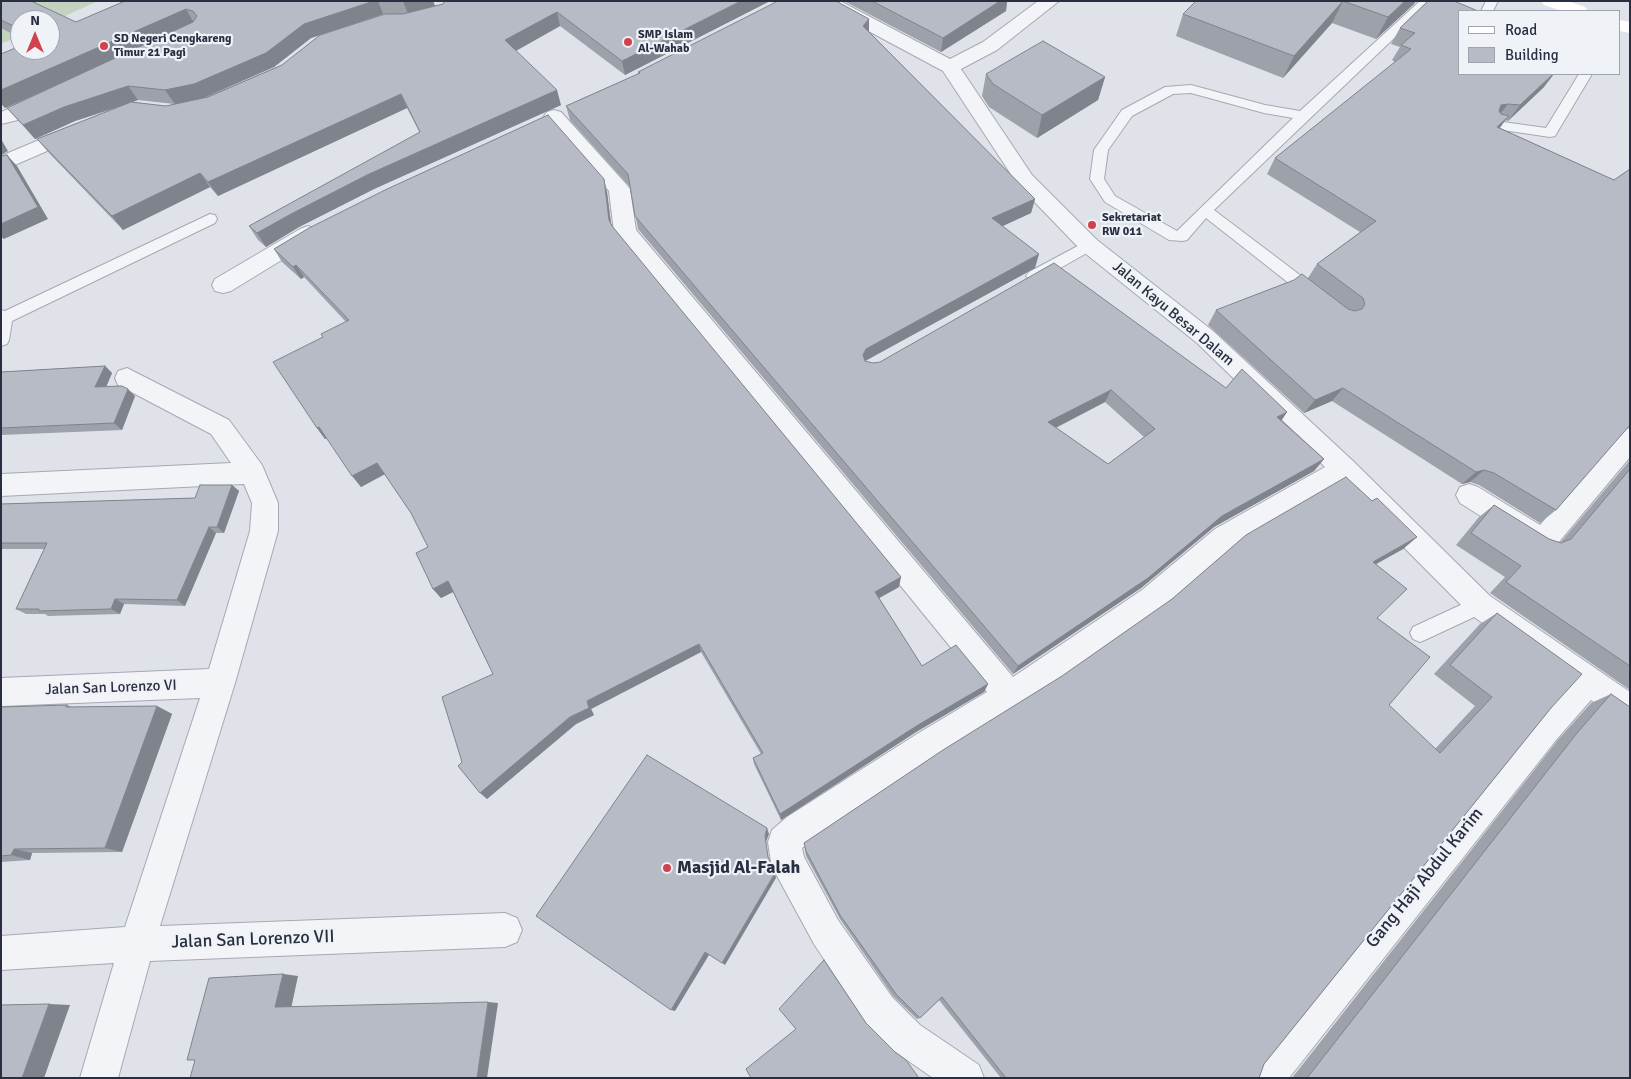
<!DOCTYPE html>
<style>
body{margin:0}
#map{position:relative;width:1631px;height:1079px;overflow:hidden;background:#dfe2e9;font-family:Signika,sans-serif}
canvas{display:block}
.frame{position:absolute;inset:0;border:2px solid #282f41;pointer-events:none}
.legend{position:absolute;left:1458px;top:10px;width:162px;height:65px;box-sizing:border-box;background:#eff2f6;border:1px solid #9fa4ae;margin:0;padding:6px 9px;list-style:none;font-size:15px;color:#282f41}
.legend li{display:flex;align-items:center;gap:10px;height:25px}
.legend b{width:25px;border:1px solid #9fa4ae}
.north{position:absolute;left:10px;top:10px;width:50px;height:50px;box-sizing:border-box;background:#eff2f6;border:1px solid #9fa4ae;border-radius:50%;rotate:0deg;font-size:14px;font-weight:700;line-height:20px;text-align:center;color:#282f41}
.north::after{content:'';display:block;margin:auto;width:18px;height:22px;background:#d2414c;clip-path:polygon(50% 0,100% 100%,50% 72%,0 100%)}
</style>
<div id="map">
<canvas width="1631" height="1079"></canvas>
<div class="frame"></div>
<ul class="legend">
<li><b style="height:6px;background:#fff"></b>Road</li>
<li><b style="height:14px;background:#b6bbc6"></b>Building</li>
</ul>
<div class="north">N</div>
</div>
<script>
const context = document.querySelector('canvas').getContext('2d');
context.lineJoin = 'round';
function fill(path, color) { context.fillStyle = color; context.fill(path, 'evenodd'); }
const poly = rows => new Path2D(rows.map(r => 'M' + r).join(''));
function trace(path, color, width, dash) { context.strokeStyle = color; context.lineWidth = width; context.lineCap = dash ? 'butt' : 'round'; context.setLineDash(dash || []); context.stroke(path); }
function drawText(font, color, halo, rows, align = 'center') {
  context.font = font + ' Signika,sans-serif'; context.lineWidth = 4.5; context.setLineDash([]); context.textBaseline = 'middle'; context.strokeStyle = halo; context.fillStyle = color; for (const [text, x, y, turn = 0] of rows) {
    context.save(); context.translate(x, y); context.rotate((+turn || 0) * Math.PI / 180); context.textAlign = isNaN(turn) ? turn : align; if (halo) context.strokeText(text, 0, 0); context.fillText(text, 0, 0); context.restore();
  }
}
const green = poly([
 [26,1,98,1,50,23,50,20,20,20,20,36,1,44,1,12]
]);
const lane = poly([
 [1420,1,1433,1,1214,210,1321,291,1323,295,1321,299,1315,301,1309,299,1206,218,1187,240,1182,241,1169,240,1105,202,1090,179,1094,150,1122,110,1165,87,1191,85,1265,105,1300,111,1420,1],
 [1191,93,1264,113,1293,118,1177,231,1115,196,1104,179,1108,150,1132,116,1173,94,1191,93],
 [1486,1,1498,1,1493,11,1481,11,1486,1],
 [1579,74,1592,74,1555,136,1550,137,1496,129,1491,128,1489,125,1491,122,1496,121,1546,128,1579,74],
 [210,214,215,215,217,219,215,223,12,321,9,340,7,344,1,346,1,310,5,311,210,214],
 [1089,240,1094,241,1097,245,1094,249,1039,280,1034,282,1029,280,1026,276,1029,272,1089,240],
 [1480,596,1487,599,1490,605,1487,611,1427,639,1420,642,1413,639,1410,633,1413,627,1480,596]
]);
const street = poly([
 [817,1,840,1,950,59,983,42,1038,1,1059,1,997,50,961,69,1032,175,1097,240,1213,331,1353,461,1490,596,1630,692,1630,725,1619,720,1591,700,1556,740,1289,1078,1247,1078,1252,1065,1534,718,1566,683,1470,614,1341,484,1235,545,1162,608,1055,684,939,756,802,848,804,857,838,920,892,997,920,1025,979,1065,984,1078,933,1078,894,1051,866,1023,814,944,776,874,771,862,768,842,772,830,787,817,917,734,987,692,617,237,614,232,609,191,547,120,544,116,547,112,554,110,561,112,626,184,630,189,636,230,1013,677,1142,590,1215,529,1325,467,1197,343,1081,250,1018,185,943,71,820,5,817,1],
 [46,94,53,96,56,100,53,104,18,120,1,124,1,112,46,94],
 [77,124,84,125,87,130,84,135,1,171,1,156,77,124],
 [308,226,316,229,319,234,316,239,231,291,223,293,215,291,212,285,215,279,300,229,308,226],
 [127,368,229,420,262,465,278,503,278,531,235,683,160,926,505,913,517,918,522,930,517,942,505,947,150,961,118,1078,80,1078,114,963,1,970,1,936,125,927,200,698,1,706,1,678,209,669,250,531,252,503,244,484,1,496,1,474,231,463,211,434,118,385,115,378,118,371,127,368],
 [1630,428,1630,457,1553,549,1543,553,1533,549,1460,503,1456,495,1460,487,1469,484,1478,487,1540,525,1621,431,1630,428]
]);
const secondary = poly([
 [1541,1,1568,1,1585,7,1588,11,1562,11,1544,5,1541,1],
 [1620,20,1630,22,1630,33,1620,31,1620,20]
]);
const wall = poly([
 [1,1,76,22,125,1,433,1,435,6,443,4,445,1,770,1,625,75,560,26,516,51,561,105,374,189,299,227,266,247,258,240,249,226,420,133,407,108,218,196,210,187,123,230,49,153,37,139,116,108,75,121,35,139,7,108,32,96,5,108,1,104,1,54,50,50,20,20,20,38,1,28],
 [384,14,282,65,206,97,274,67,311,38],
 [138,100,174,104,166,106,133,102],
 [844,1,1007,1,1006,11,941,52],
 [1196,1,1416,1,1414,4,1376,39,1332,23,1283,78,1176,36,1183,14],
 [1428,1,1544,87,1508,121,1505,120,1500,128,1614,180,1630,169,1630,426,1628,427,1556,510,1540,523,1479,485,1470,482,1462,484,1332,401,1304,413,1208,325,1216,310,1308,278,1317,264,1360,232,1267,174,1275,158,1395,62,1392,60,1400,47,1391,44,1400,28],
 [869,19,869,32,1035,199,1031,213,1002,226,1035,268,865,361,873,363,1226,388,1287,412,1282,420,1324,459,1314,471,1214,527,1141,588,1013,674,638,229,630,187,570,120,566,106,638,74,638,72],
 [1105,402,1144,437,1108,464,1056,428],
 [986,74,1105,77,1098,100,1037,138,989,107,982,96],
 [607,192,611,223,612,226,899,587,879,598,922,666,988,684,984,692,916,732,781,820,754,764,753,758,761,754,701,652,591,709,594,715,576,724,487,799,462,762,493,674,453,592,441,598,433,589,428,547,411,513,385,474,361,487,327,438,325,439,317,428,346,322,304,277,301,279,282,262,274,249],
 [105,366,112,373,106,387,135,396,122,430,1,435,1,372],
 [1630,460,1630,690,1490,593,1505,577,1456,545,1479,517,1494,505,1549,539,1560,543],
 [232,485,239,491,224,533,216,533,185,606,124,604,120,614,48,616,45,614,26,614,16,609,44,549,1,549,1,504,195,498],
 [1372,501,1417,537,1403,549,1376,564,1377,618,1389,705,1435,749,1475,706,1434,674,1480,624,1497,613,1551,708,1264,1064,1259,1078,1001,1078,939,1000,920,1018,917,1019,893,996,840,919,806,856,804,843],
 [1611,694,1630,1078,1292,1078,1557,741,1591,703],
 [67,705,72,707,157,706,172,714,122,852,32,853,30,860,1,862,1,707]
]);
const shadedWall = poly([
 [374,1,378,1,383,14,311,38,274,67,203,98,175,104,165,90,304,24],
 [403,1,433,1,435,6,408,14],
 [741,1,770,1,625,75,622,61],
 [1000,1,1007,1,1006,11,941,52,943,38],
 [1343,1,1332,23,1283,78,1294,56],
 [1405,1,1416,1,1414,4,1376,39,1388,17],
 [186,9,194,23,5,108,1,103,1,90],
 [557,12,560,26,510,54,505,40],
 [869,19,869,33,863,26],
 [1553,74,1554,74,1544,87,1508,121,1520,105],
 [1105,77,1098,100,1037,138,1042,115],
 [128,86,138,100,75,121,35,139,23,125,64,107],
 [557,90,561,105,374,189,299,227,266,247,257,233,291,214,367,175],
 [401,94,407,108,218,196,208,182],
 [1508,104,1496,119,1501,105],
 [1509,116,1497,131,1497,127],
 [1,139,8,151,1,155],
 [7,155,17,166,48,219,4,239,1,237,1,224],
 [200,173,210,187,123,230,112,216],
 [604,179,607,192,612,232,609,220],
 [1035,199,1031,213,990,232,992,218],
 [1039,254,1035,268,865,361,863,355,866,349],
 [296,265,304,277,301,279,293,267],
 [105,366,112,373,103,394,95,387],
 [1343,388,1332,401,1304,413,1315,400],
 [128,389,135,396,122,430,114,423],
 [1111,390,1105,402,1043,434,1048,422],
 [1287,412,1278,425,1277,417],
 [319,427,328,438,325,439,317,428],
 [1324,459,1314,471,1214,527,1141,588,1013,674,1018,666,1222,516],
 [377,463,385,474,361,487,352,476],
 [1484,470,1470,482,1462,484,1476,472],
 [232,485,239,491,224,533,217,527],
 [209,527,216,533,185,606,177,600],
 [1417,537,1403,549,1360,573,1373,562],
 [901,577,899,587,874,601,875,592],
 [448,581,455,591,441,598,433,589],
 [115,599,124,604,120,614,111,609],
 [699,644,701,652,591,709,594,715,576,724,487,799,480,793,587,701],
 [988,684,984,692,916,732,781,820,780,814,918,725],
 [157,706,172,714,122,852,105,848],
 [767,828,769,834,766,842,769,862,765,836],
 [14,849,32,853,30,860,11,855],
 [775,873,776,878,725,965,722,963],
 [705,952,709,955,675,1011,671,1010],
 [283,974,298,976,291,1009,275,1007],
 [488,1002,498,1003,487,1078,477,1078],
 [49,1004,70,1005,44,1078,22,1078]
]);
const building = poly([
 [1,1,31,1,76,22,125,1,374,1,304,24,266,53,194,84,165,90,128,86,64,107,23,125,7,108,193,22,197,16,193,11,186,9,1,90,1,54,20,46,20,50,50,50,50,20,20,20,20,29,1,20,1,1],
 [445,1,741,1,622,61,557,12,505,40,557,90,367,175,291,214,257,233,249,226,420,132,401,94,208,182,200,173,112,216,37,139,131,102,166,106,208,97,282,65,320,35,385,14,403,14,443,4,445,1],
 [778,1,836,1,869,19,863,26,1035,199,992,218,1039,254,866,349,863,355,865,361,873,363,880,362,1054,263,1226,388,1242,369,1287,412,1277,417,1324,459,1222,516,1148,578,1018,666,635,216,628,174,566,106,640,73,638,72,778,1],
 [1111,390,1155,429,1108,464,1048,422,1111,390],
 [872,1,1000,1,943,38,872,1],
 [1196,1,1405,1,1388,17,1343,1,1294,56,1183,14,1196,1],
 [1428,1,1454,1,1478,11,1460,11,1460,74,1553,74,1520,105,1508,104,1501,105,1499,111,1501,114,1509,116,1497,127,1614,180,1630,169,1630,425,1556,510,1494,473,1484,470,1476,472,1343,388,1315,400,1216,310,1294,280,1302,274,1348,309,1355,311,1362,309,1365,304,1363,298,1317,264,1376,221,1275,158,1411,49,1401,45,1415,33,1400,28,1428,1],
 [1043,41,1105,77,1042,115,993,84,986,74,1043,41],
 [548,115,604,179,609,220,612,226,901,577,875,592,922,666,956,645,988,684,918,725,780,814,753,758,763,753,699,644,587,701,589,708,570,717,480,793,458,766,462,762,442,697,493,674,448,581,433,589,416,553,428,547,411,513,377,463,352,476,319,427,317,428,273,362,323,337,321,334,349,320,296,265,293,267,274,249,309,228,385,190,548,115],
 [7,155,38,207,1,224,1,156,7,155],
 [105,366,95,387,122,386,128,389,114,423,1,428,1,372,105,366],
 [1630,469,1630,666,1506,582,1521,566,1471,533,1494,505,1549,539,1561,543,1571,539,1630,469],
 [1346,477,1372,501,1377,498,1417,537,1373,562,1407,589,1377,618,1430,657,1389,705,1440,753,1492,697,1450,665,1497,613,1582,674,1551,708,1264,1064,1259,1078,1006,1078,942,997,920,1018,896,994,840,915,806,851,804,843,943,750,1062,676,1172,599,1246,535,1346,477],
 [200,485,232,485,217,527,209,527,177,600,115,599,111,609,39,611,39,609,16,609,47,543,1,543,1,504,195,498,200,485],
 [1611,694,1630,707,1630,1078,1307,1078,1577,733,1611,694],
 [67,705,66,707,157,706,105,848,14,849,11,855,1,856,1,707,67,705],
 [647,755,767,828,765,836,768,857,775,873,722,963,705,952,671,1010,536,916,647,755],
 [824,960,866,1023,895,1052,906,1060,919,1078,751,1078,746,1069,796,1029,779,1009,824,960],
 [283,974,275,1007,488,1002,477,1078,190,1078,195,1060,187,1060,209,978,283,974],
 [49,1004,22,1078,1,1078,1,1005,49,1004]
]);
const markers = [
 [628,42,5,"#d2414c"],
 [104,46,5,"#d2414c"],
 [1092,225,5,"#d2414c"],
 [667,868,5,"#d2414c"]
];
const farPoinames = [
 ["SMP Islam",638,35],
 ["Al-Wahab",638,49],
 ["SD Negeri Cengkareng",114,39],
 ["Timur 21 Pagi",114,53],
 ["Sekretariat",1102,218],
 ["RW 011",1102,232]
];
const streetNames = [
 ["Jalan Kayu Besar Dalam",1173,314,40],
 ["Jalan San Lorenzo VI",111,688,-2]
];
const nearPoinames = [
 ["Masjid Al-Falah",677,868]
];
const nearStreetnames = [
 ["Gang Haji Abdul Karim",1425,878,-51],
 ["Jalan San Lorenzo VII",253,940,-2]
];
fill(green, '#c4d3c0');
trace(lane, '#a4a9b3', 2);
trace(street, '#a4a9b3', 2);
fill(lane, '#f2f4f7');
fill(street, '#f2f4f7');
fill(secondary, '#fff');
fill(wall, '#9da1aa');
fill(shadedWall, '#7f838b');
fill(building, '#b6bbc6');
trace(building, '#7f838b', 1);
for (const [x, y, r, color] of markers) { const dot = new Path2D(); dot.arc(x, y, r, 0, 2 * Math.PI); context.fillStyle = color; context.fill(dot); trace(dot, '#eff2f6', 2); }
drawText('bold 12px', '#282f41', '#eff2f6', farPoinames, 'left');
drawText('15px', '#282f41', '#eff2f6', streetNames);
drawText('bold 18px', '#282f41', '#eff2f6', nearPoinames, 'left');
drawText('18px', '#282f41', '#eff2f6', nearStreetnames);
</script>
